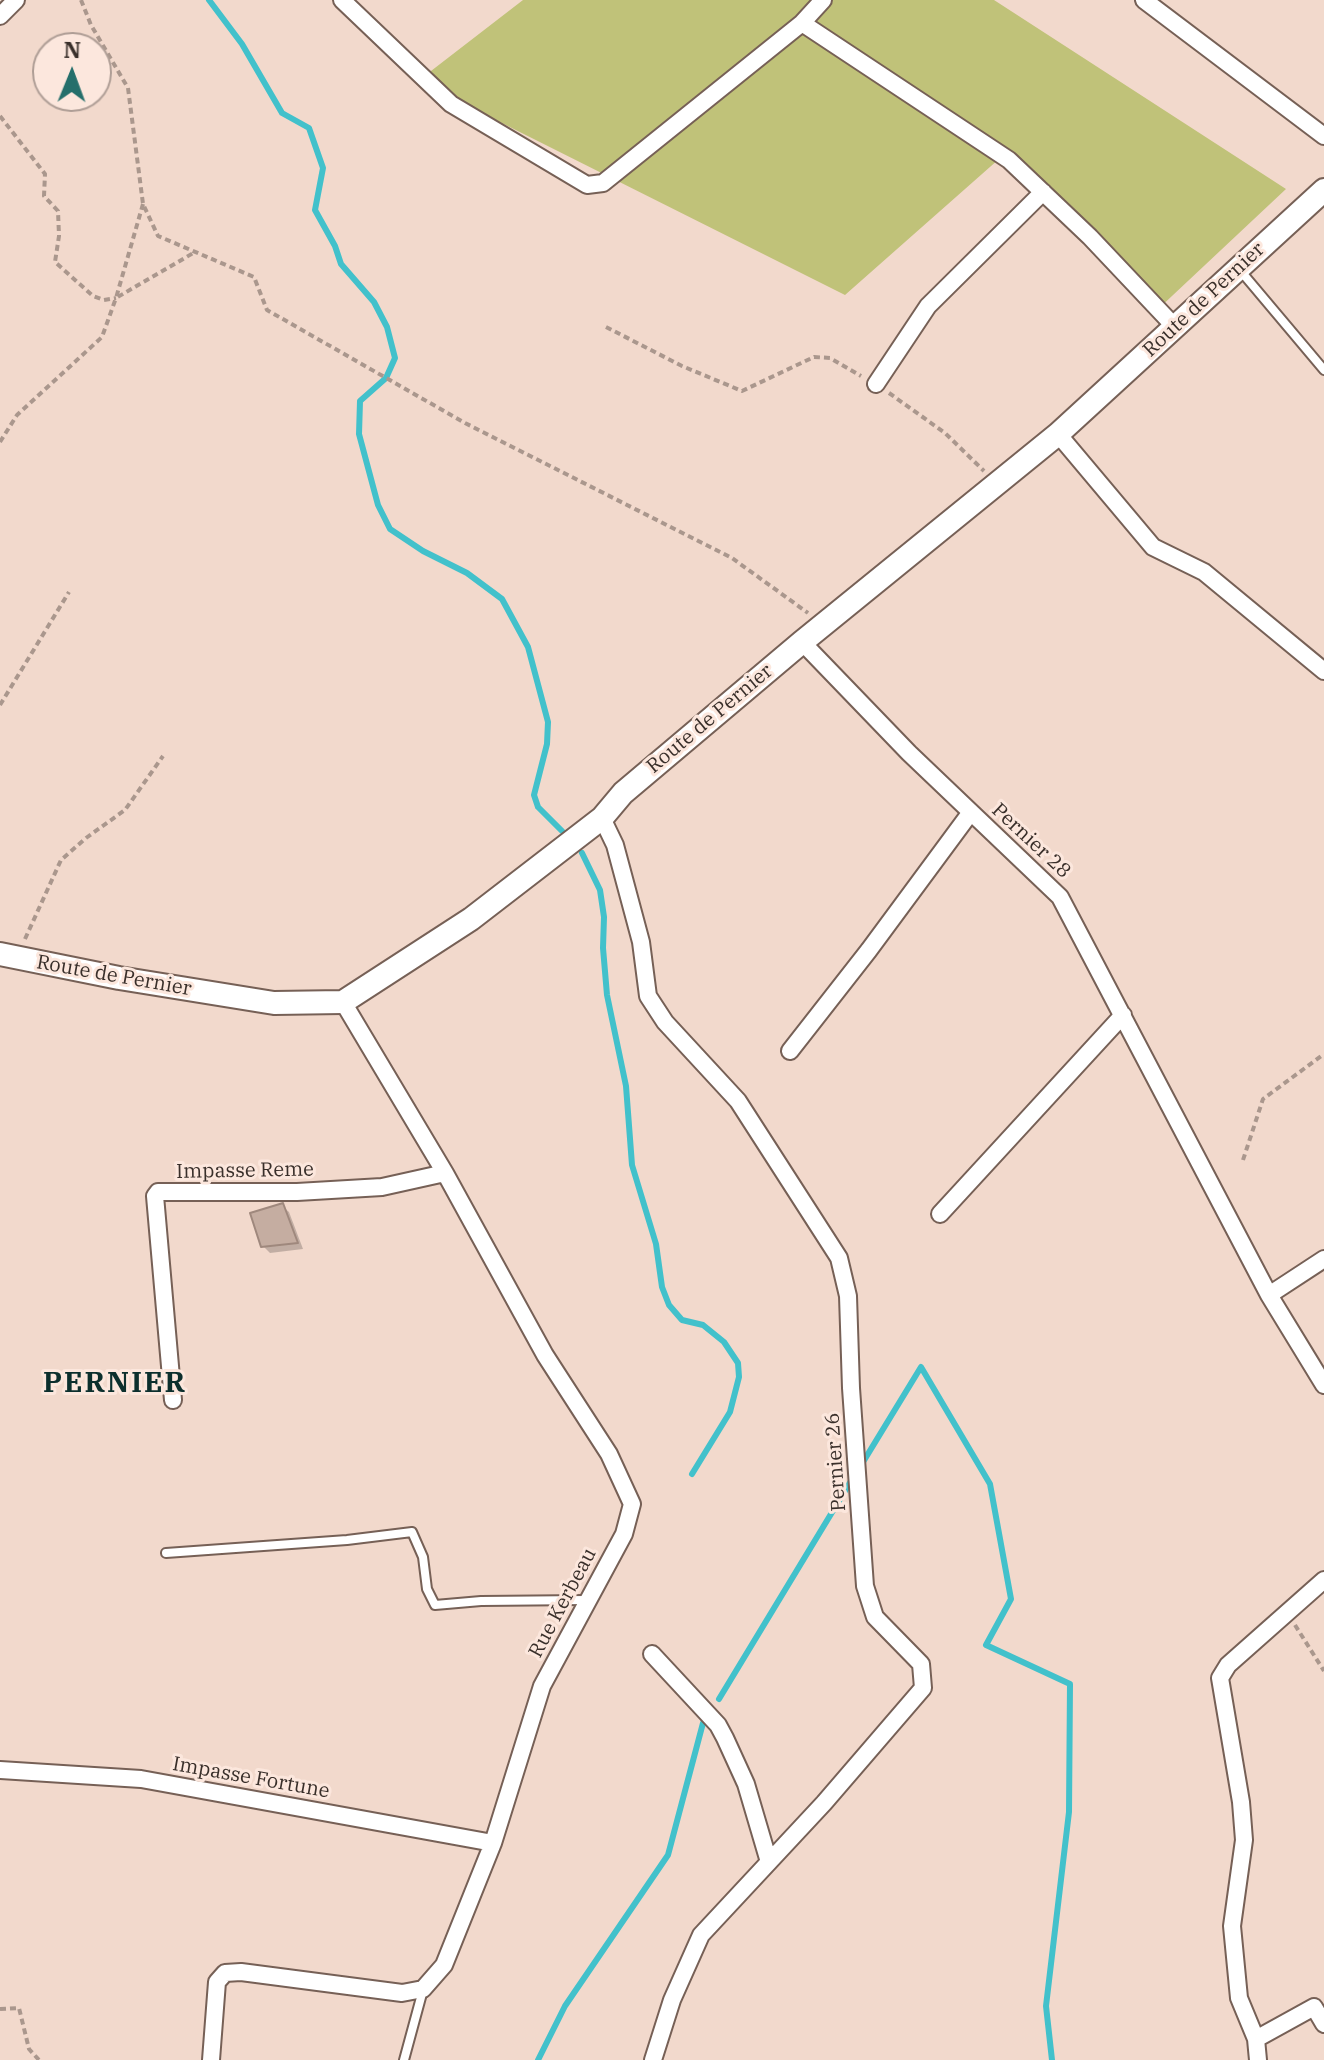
<!DOCTYPE html>
<style>
body{margin:0}
#map{position:relative;width:1324px;height:2060px;overflow:hidden;background:#f2d9cc;font-family:"IBM Plex Serif",serif}
canvas{display:block}
.north{position:absolute;left:32px;top:32px;width:80px;height:80px;box-sizing:border-box;background:#fce7dd;border:2px solid #ae9d95;border-radius:50%;rotate:1deg;font-size:22px;font-weight:700;line-height:32px;text-align:center;color:#392f2a}
.north::after{content:'';display:block;margin:auto;width:28px;height:36px;background:#256f6b;clip-path:polygon(50% 0,100% 100%,50% 72%,0 100%)}
</style>
<div id="map">
<canvas width="1324" height="2060"></canvas>
<div class="north">N</div>
</div>
<script>
const context = document.querySelector('canvas').getContext('2d');
context.lineJoin = 'round';
function fill(path, color) { context.fillStyle = color; context.fill(path, 'evenodd'); }
const poly = rows => new Path2D(rows.map(r => 'M' + r).join(''));
function trace(path, color, width, dash) { context.strokeStyle = color; context.lineWidth = width; context.lineCap = dash ? 'butt' : 'round'; context.setLineDash(dash || []); context.stroke(path); }
function drawText(font, color, halo, rows, align = 'center') {
  context.font = font + ' "IBM Plex Serif",serif'; context.lineWidth = 6; context.setLineDash([]); context.textBaseline = 'middle'; context.strokeStyle = halo; context.fillStyle = color; for (const [text, x, y, turn = 0] of rows) {
    context.save(); context.translate(x, y); context.rotate((+turn || 0) * Math.PI / 180); context.textAlign = isNaN(turn) ? turn : align; if (halo) context.strokeText(text, 0, 0); context.fillText(text, 0, 0); context.restore();
  }
}
const green = poly([
 [523,0,994,0,1286,189,1156,311,999,159,845,295,418,81]
]);
const shadow = poly([
 [282,1206,289,1212,303,1249,270,1253,263,1246]
]);
const stream = poly([
 [209,0,242,44,282,113,309,128,323,168,315,210,335,246,341,264,374,302,387,327,395,358,386,378,360,401,359,434,378,505,390,529,423,551,467,573,502,599,528,647,548,722,547,744,534,795,538,807,562,831],
 [582,853,600,890,604,917,603,948,607,995,626,1086,632,1165,656,1244,662,1287,669,1305,682,1320,703,1325,724,1342,738,1363,739,1377,730,1412,692,1474],
 [860,1467,921,1367,990,1484,1011,1599,986,1645,1070,1684,1069,1812,1046,2006,1052,2060],
 [719,1699,854,1476],
 [538,2060,565,2006,668,1855,703,1723]
]);
const building = poly([
 [283,1203,298,1243,261,1247,250,1213,283,1203]
]);
const path = poly([
 [81,0,91,25,128,88,143,204,158,236,254,277,267,310,465,423,732,558,808,613],
 [0,116,45,174,44,196,58,211,59,236,55,262,93,296,104,300,116,298],
 [143,204,116,298,195,252],
 [606,327,682,366,742,391,814,357,830,358,861,376],
 [889,393,945,433,984,471],
 [0,442,17,415,102,337,116,298],
 [0,705,69,592],
 [25,939,61,860,86,838,125,810,163,756],
 [1243,1160,1263,1099,1324,1054],
 [1295,1625,1324,1671],
 [0,2009,19,2008,29,2049,39,2060]
]);
const service = poly([
 [1239,269,1324,370],
 [166,1553,347,1540,412,1532,423,1557,427,1589,435,1605,481,1601,586,1600],
 [404,2060,423,1990]
]);
const minor = poly([
 [342,0,451,104,587,185,603,183,802,23,823,0],
 [1144,0,1324,136],
 [0,16,16,0],
 [802,23,1009,160,1090,237,1175,327],
 [876,384,928,306,1043,192],
 [1058,434,1153,547,1204,572,1324,671],
 [802,642,909,753,1060,897,1269,1295],
 [602,818,615,845,641,942,648,996,665,1022,738,1101,839,1258,848,1296,851,1388,865,1586,875,1617,921,1664,923,1688,824,1803,701,1935,672,2000,653,2060],
 [790,1051,869,950,971,812],
 [940,1214,1123,1015],
 [1324,1259,1269,1295,1324,1385],
 [173,1400,155,1196,158,1192,297,1192,382,1187,445,1173],
 [652,1654,718,1725,725,1738,746,1784,769,1862],
 [0,1770,141,1779,493,1843],
 [1256,2039,1314,2007,1324,2024],
 [211,2060,217,1982,225,1973,241,1972,402,1993,423,1989,444,1965,493,1843,542,1686,624,1534,632,1504,609,1454,545,1355,445,1173,343,1002],
 [1258,2060,1256,2039,1239,1998,1232,1926,1244,1840,1241,1802,1220,1678,1228,1665,1324,1580]
]);
const tertiary = poly([
 [0,954,119,978,274,1003,343,1002,471,919,602,818,623,793,802,642,1058,434,1324,190]
]);
const streetNames = [
 ["Route de Pernier",1204,300,-43],
 ["Route de Pernier",710,719,-40],
 ["Pernier 28",1031,841,43],
 ["Route de Pernier",114,976,10],
 ["Impasse Reme",245,1171,-1],
 ["Pernier 26",836,1462,-94],
 ["Rue Kerbeau",563,1603,-62],
 ["Impasse Fortune",251,1778,10]
];
const districtNames = [
 ["PERNIER",115,1384]
];
fill(green, '#c0c279');
fill(shadow, '#0003');
trace(stream, '#42c1cb', 6);
fill(building, '#c5ada1');
trace(building, '#9f887d', 2);
trace(service, '#766056', 12);
trace(minor, '#766056', 20);
trace(tertiary, '#766056', 26);
trace(path, '#aa978d', 4, [6, 4]);
trace(service, '#fff', 8);
trace(minor, '#fff', 16);
trace(tertiary, '#fff', 22);
drawText('20px', '#392f2a', '#fce7dd', streetNames);
context.letterSpacing = '2px';
drawText('bold 28px', '#0c2f2d', '#fce7dd', districtNames);
context.letterSpacing = '0px';
</script>
